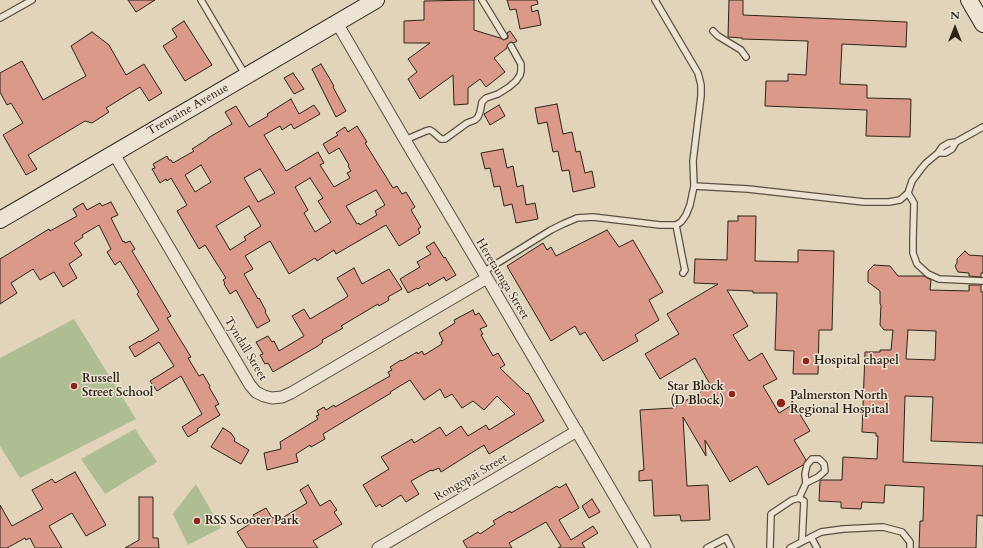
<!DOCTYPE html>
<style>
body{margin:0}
#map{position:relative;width:983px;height:548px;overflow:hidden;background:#e2d4bb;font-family:Cardo,serif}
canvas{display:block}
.north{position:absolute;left:935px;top:8px;width:40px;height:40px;-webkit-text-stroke:3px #ece3d3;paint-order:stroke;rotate:0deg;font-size:11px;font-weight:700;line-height:16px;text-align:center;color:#2c2319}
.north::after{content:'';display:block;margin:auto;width:14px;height:18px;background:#2c2319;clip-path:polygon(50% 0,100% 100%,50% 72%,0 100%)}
</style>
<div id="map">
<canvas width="983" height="548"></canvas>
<div class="north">N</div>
</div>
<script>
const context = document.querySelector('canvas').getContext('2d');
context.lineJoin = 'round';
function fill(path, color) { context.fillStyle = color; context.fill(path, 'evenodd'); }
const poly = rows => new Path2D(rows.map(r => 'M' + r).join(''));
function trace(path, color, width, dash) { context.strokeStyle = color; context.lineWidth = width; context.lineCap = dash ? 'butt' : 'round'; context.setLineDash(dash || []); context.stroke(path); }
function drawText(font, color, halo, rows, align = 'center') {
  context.font = font + ' Cardo,serif'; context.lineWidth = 3; context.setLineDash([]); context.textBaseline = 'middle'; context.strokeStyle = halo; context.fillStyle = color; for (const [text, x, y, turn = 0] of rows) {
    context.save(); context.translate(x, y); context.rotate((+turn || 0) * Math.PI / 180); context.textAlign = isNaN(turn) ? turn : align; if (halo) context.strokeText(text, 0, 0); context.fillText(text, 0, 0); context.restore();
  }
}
const green = poly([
 [74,319,136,419,20,478,0,446,0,358],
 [135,429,157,462,105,494,81,459],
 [196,484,221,528,188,545,173,514]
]);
const building = poly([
 [128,0,155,0,136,12,128,0],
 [474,0,474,30,500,38,504,40,508,38,508,36,507,33,510,31,517,41,514,43,511,42,509,43,507,46,507,48,494,58,505,72,486,87,480,79,468,88,468,104,454,105,453,75,420,99,408,79,417,72,408,59,430,43,404,43,404,21,424,20,424,1,474,0],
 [507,0,537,0,538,4,531,6,532,12,538,10,541,25,520,29,516,9,510,10,507,0],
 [729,0,743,0,743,15,907,22,906,47,842,44,840,84,867,85,867,98,911,99,910,137,866,136,867,110,765,106,766,81,788,81,788,74,806,75,808,41,742,39,742,38,728,37,729,0],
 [184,21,212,65,185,81,163,46,177,37,172,29,184,21],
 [92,32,109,45,126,75,144,64,162,93,149,101,140,87,106,108,109,112,92,123,85,121,28,155,37,169,26,175,3,135,23,123,11,103,7,105,0,92,0,73,22,61,43,100,86,76,71,46,92,32],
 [321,64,334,86,333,87,346,111,336,117,312,69,321,64],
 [293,73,304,89,294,94,284,78,293,73],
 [291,99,299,114,314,105,320,114,294,129,291,124,282,130,280,126,264,135,286,171,318,152,324,163,320,165,334,187,350,178,347,173,351,171,348,166,349,165,339,148,329,154,323,144,338,135,336,133,345,127,348,132,357,126,367,142,365,143,393,188,397,186,402,194,406,192,415,207,411,210,421,227,418,229,420,233,399,246,386,225,336,254,334,250,317,261,315,258,289,274,270,241,245,256,253,269,244,274,258,299,259,298,266,311,265,312,270,321,257,328,236,290,230,294,224,284,225,283,223,280,226,278,205,245,199,249,177,211,187,205,171,178,167,181,166,179,160,183,152,169,155,168,153,164,167,156,169,160,171,160,173,163,194,151,192,149,208,139,208,138,232,124,225,112,236,106,249,127,268,116,267,114,291,99],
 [201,165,211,182,195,192,185,175,201,165],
 [260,169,275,193,258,202,244,178,260,169],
 [310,178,323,198,318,201,331,222,315,232,304,213,308,210,295,187,310,178],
 [376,190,385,205,375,211,377,215,360,225,359,223,357,224,346,206,376,190],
 [249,206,261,226,244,237,246,240,230,250,216,226,249,206],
 [557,104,563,134,572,132,576,152,580,151,585,173,592,171,595,187,573,192,569,170,562,171,558,151,553,152,547,122,538,124,535,108,557,104],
 [499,105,505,116,490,125,484,114,499,105],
 [503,149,507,168,513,166,517,187,523,185,526,205,535,203,538,219,516,223,512,204,504,206,500,186,494,187,490,168,485,169,481,153,503,149],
 [111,202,118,215,111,218,123,242,124,241,125,243,130,241,135,249,132,251,171,316,167,318,191,357,188,358,199,376,203,374,210,386,209,387,219,404,215,406,220,415,197,429,198,431,188,437,182,427,202,414,181,376,157,391,150,381,174,366,159,342,135,357,129,347,139,341,140,342,159,330,137,294,139,292,120,261,115,265,107,252,111,249,99,225,82,235,83,237,74,243,82,255,69,264,77,278,63,287,54,272,40,280,33,269,11,283,17,293,0,304,0,259,49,229,50,231,77,216,73,209,83,203,87,210,100,203,102,206,111,202],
 [738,216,756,216,755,261,798,262,798,250,834,251,832,330,819,330,818,374,793,374,794,351,775,350,777,293,753,293,753,291,727,290,748,326,733,335,749,361,762,353,777,379,763,386,779,413,792,405,792,401,810,431,794,440,806,460,803,465,768,485,757,466,730,482,705,440,706,456,683,417,687,486,708,485,710,520,681,521,680,515,654,516,652,480,639,481,639,471,644,470,640,410,673,408,711,386,695,358,660,379,645,354,679,334,667,314,718,284,694,283,695,259,727,260,728,221,738,221,738,216],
 [607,230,619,247,633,240,663,292,649,300,659,320,635,335,638,341,603,361,585,332,580,335,575,326,551,341,507,266,543,243,547,250,551,247,556,256,607,230],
 [434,242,444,258,445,257,456,275,446,281,444,277,429,286,428,283,418,289,417,288,408,293,400,279,420,267,417,262,431,254,426,247,434,242],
 [965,251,969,255,983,256,983,273,981,273,981,277,969,276,969,273,958,272,955,266,957,263,957,259,965,251],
 [874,265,890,266,898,276,924,276,931,280,930,290,969,291,969,285,981,285,981,292,983,292,983,443,931,441,933,397,905,396,903,462,983,466,983,516,977,515,976,548,919,548,920,521,923,521,924,487,885,485,884,503,862,502,861,509,841,508,841,502,819,501,820,481,822,480,842,480,843,457,877,459,878,436,876,436,876,433,862,432,865,352,880,352,880,350,891,350,893,330,884,330,880,325,881,305,880,304,880,291,868,282,868,271,874,265],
 [908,330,936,331,935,360,906,359,908,330],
 [354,268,362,284,389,269,402,289,388,297,389,300,379,306,378,304,341,326,343,328,322,340,323,342,318,346,273,372,268,363,265,364,260,355,263,354,256,342,268,336,272,342,274,341,279,351,304,336,292,316,304,309,310,319,344,299,348,296,337,278,354,268],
 [473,310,475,315,479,313,487,326,480,329,483,334,481,335,493,356,498,353,505,365,500,368,527,394,528,393,544,421,489,454,484,445,441,472,439,468,432,471,431,470,411,481,419,494,406,502,401,495,382,507,380,504,376,507,363,485,389,469,381,457,412,439,414,443,440,427,446,436,461,426,468,436,486,425,489,430,515,414,497,396,484,410,473,401,462,408,452,394,445,398,440,389,424,400,410,380,390,392,391,393,323,434,325,439,311,447,310,445,296,454,298,462,267,470,264,453,281,449,280,442,318,419,316,416,319,415,317,411,324,407,326,410,334,405,335,407,390,376,388,372,392,370,390,367,401,360,402,361,417,352,418,354,422,351,424,355,442,344,441,342,443,341,439,333,455,323,454,320,473,310],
 [223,428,231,433,235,439,234,441,249,450,241,464,211,447,223,428],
 [75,472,106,525,86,536,72,513,49,526,62,548,35,548,30,538,26,540,25,538,7,548,0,548,0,505,12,526,43,509,32,490,52,479,55,483,75,472],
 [566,484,579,508,559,520,571,540,593,526,598,533,582,543,585,548,558,548,561,546,546,522,509,543,512,548,467,548,463,541,478,532,480,534,495,524,493,521,510,511,511,513,557,486,559,488,566,484],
 [308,485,320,506,330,500,337,510,334,512,342,524,313,541,318,548,247,548,237,532,256,520,253,515,266,508,272,518,275,517,277,521,307,503,300,490,308,485],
 [139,497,153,497,153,538,158,538,159,548,125,548,139,540,139,497],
 [592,499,600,512,589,518,582,506,592,499]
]);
const lane = poly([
 [201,0,246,76],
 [482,0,504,36],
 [655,0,698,73,701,85,701,96,693,161,694,186,690,205,686,215,681,222,676,225,684,266,685,270,683,273],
 [0,18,32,0],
 [713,31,718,36,741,50,746,57],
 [405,140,426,131,430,130,433,132,441,139,445,139,467,123,475,120,478,117,480,112,482,102,486,98,498,94,509,87,516,81,520,75,521,71,521,64,511,46],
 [938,153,945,153,952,149,956,142],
 [694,186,748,189,864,202,889,202,900,200,908,193,912,181,921,169,926,163,938,153,942,147,949,143,956,142,983,127],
 [908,193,914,203,913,239,913,253,917,264,928,274,939,279,983,281],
 [483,272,551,230,563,224,577,218,593,217,660,225,676,225],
 [799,498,806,483,805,474,807,465,812,459,819,459,824,464,825,471,818,477,806,483],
 [799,498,804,501,802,541],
 [811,537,817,548],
 [707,548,726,538,731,548],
 [770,548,771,514,792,500,799,498],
 [790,548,821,532,843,529,883,527,902,532,910,542,910,548]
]);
const street = poly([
 [337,23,405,140,487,278,645,548],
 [114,154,250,385,256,392,264,396,272,398,282,397,291,393,487,278],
 [378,548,577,431]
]);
const secondary = poly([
 [969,0,983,24],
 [0,220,376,0]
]);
const markers = [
 [806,361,4,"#8f2418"],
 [74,386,4,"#8f2418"],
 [732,394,4,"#8f2418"],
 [781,403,5,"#8f2418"],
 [197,521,4,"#8f2418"]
];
const streetNames = [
 ["Tremaine Avenue",188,110,-30],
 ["Heretaunga Street",502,279,59],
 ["Tyndall Street",245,349,59],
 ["Rongopai Street",471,478,-30]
];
const poiNames = [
 ["Hospital chapel",814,361],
 ["Russell",82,379],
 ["Street School",82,393],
 ["Star Block",724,387,"right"],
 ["(D Block)",724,401,"right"],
 ["Palmerston North",790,396],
 ["Regional Hospital",790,410],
 ["RSS Scooter Park",205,521]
];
fill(green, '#afbd93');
fill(building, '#db998a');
trace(building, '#2c2319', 1);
trace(lane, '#5a4f42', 8);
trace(street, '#5a4f42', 13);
trace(secondary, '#2c2319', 18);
trace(lane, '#ece3d3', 5.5);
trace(street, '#ece3d3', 11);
trace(secondary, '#ece3d3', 16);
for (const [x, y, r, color] of markers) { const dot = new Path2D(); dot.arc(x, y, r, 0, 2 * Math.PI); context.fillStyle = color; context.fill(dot); trace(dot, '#ece3d3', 1.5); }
drawText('12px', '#2c2319', '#ece3d3', streetNames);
drawText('bold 12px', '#2c2319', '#ece3d3', poiNames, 'left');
</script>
